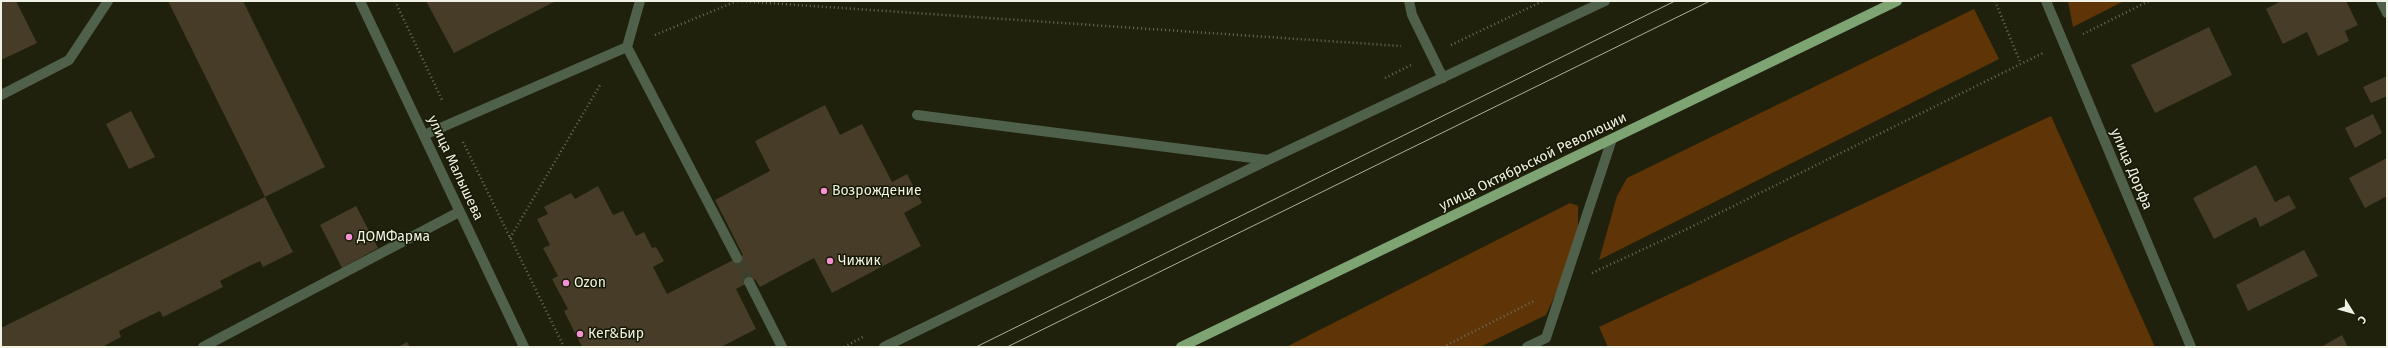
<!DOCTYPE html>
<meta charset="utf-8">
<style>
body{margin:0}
#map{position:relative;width:2388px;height:348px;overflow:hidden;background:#1f210c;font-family:"Fira Sans",sans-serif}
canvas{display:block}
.frame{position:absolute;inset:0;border:2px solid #f0f2e5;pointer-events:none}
.north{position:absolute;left:2332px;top:292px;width:40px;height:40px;-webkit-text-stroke:3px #161804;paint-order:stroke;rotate:127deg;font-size:11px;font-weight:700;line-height:16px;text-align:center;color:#f0f2e5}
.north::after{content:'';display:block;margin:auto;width:14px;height:18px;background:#f0f2e5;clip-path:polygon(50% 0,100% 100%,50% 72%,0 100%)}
</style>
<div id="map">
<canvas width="2388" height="348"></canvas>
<div class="frame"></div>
<div class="north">С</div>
</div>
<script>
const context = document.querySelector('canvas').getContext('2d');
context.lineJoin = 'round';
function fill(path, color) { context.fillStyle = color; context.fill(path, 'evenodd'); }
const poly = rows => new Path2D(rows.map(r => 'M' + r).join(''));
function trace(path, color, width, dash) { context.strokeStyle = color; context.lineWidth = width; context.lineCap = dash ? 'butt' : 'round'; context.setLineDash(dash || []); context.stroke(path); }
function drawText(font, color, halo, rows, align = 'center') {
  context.font = font + ' "Fira Sans",sans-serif'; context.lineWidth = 3; context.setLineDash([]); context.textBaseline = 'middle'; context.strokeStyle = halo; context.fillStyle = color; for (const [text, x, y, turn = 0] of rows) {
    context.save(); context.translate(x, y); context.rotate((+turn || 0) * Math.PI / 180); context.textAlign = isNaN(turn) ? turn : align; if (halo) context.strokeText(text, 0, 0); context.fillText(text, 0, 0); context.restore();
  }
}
const green = poly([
 [2068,1,2124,1,2073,27],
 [1974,9,1999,59,1599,260,1617,196,1627,178],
 [2051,116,2155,347,1608,347,1599,327],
 [1570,203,1578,206,1578,244,1546,315,1480,347,1286,347]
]);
const building = poly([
 [1,1,16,1,37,43,1,60],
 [168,1,243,1,325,167,265,197,293,252,263,267,260,261,243,269,220,281,223,287,163,317,160,311,141,320,119,331,121,337,102,347,1,347,1,328,265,197],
 [426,1,556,1,454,53],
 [2281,1,2346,1,2358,25,2345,31,2349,41,2318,56,2307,32,2283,44,2266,9],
 [2209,27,2232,75,2155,113,2131,65],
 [2387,76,2387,96,2371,103,2363,87],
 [825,105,840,135,862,124,892,182,907,174,922,203,904,213,921,246,832,293,814,258,760,287,755,279,736,289,756,329,721,347,582,347,564,311,568,309,552,279,558,276,543,248,550,245,537,219,548,214,544,207,571,193,575,199,598,186,613,215,623,211,636,236,644,232,652,248,656,247,664,261,653,267,667,294,743,255,715,200,770,171,755,141],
 [131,111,155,157,129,169,106,124],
 [2373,114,2382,133,2355,148,2345,128],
 [2387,158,2387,196,2365,208,2349,178],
 [2256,165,2275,202,2289,195,2296,208,2260,227,2256,217,2214,239,2193,198],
 [356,206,378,248,342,268,320,225],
 [2304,250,2318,276,2248,311,2236,285],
 [2342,335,2348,347,2321,347],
 [407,342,410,347,398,347]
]);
const minorTunnel = poly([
 [737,258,749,282]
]);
const path = poly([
 [395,1,443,102],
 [738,1,1401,46],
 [1995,1,2021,64],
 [2083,34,2149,1],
 [655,35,737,1],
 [1451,45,1543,1],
 [1385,78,1411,65],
 [463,142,564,347],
 [510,238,600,85],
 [1592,273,1687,229,2043,53],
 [844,347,863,337],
 [1443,347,1534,301]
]);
const minor = poly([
 [360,1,524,347],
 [640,1,627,47,737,258],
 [1409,1,1412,15,1443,78],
 [2046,1,2191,347],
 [2381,1,2387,13],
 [1,95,69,60,108,1],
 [917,115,1268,160],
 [424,135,627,47],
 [749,282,782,347],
 [203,347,459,212],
 [884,347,1268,160,1605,1],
 [1527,347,1546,338,1612,139]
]);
const major = poly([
 [1181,347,1897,1]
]);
const tram = poly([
 [976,347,1675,1],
 [1007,347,1710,1]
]);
const markers = [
 [824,191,4,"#f591d2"],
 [349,237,4,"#f591d2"],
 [830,261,4,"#f591d2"],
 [566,283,4,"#f591d2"],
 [580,334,4,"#f591d2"]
];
const streetNames = [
 ["улица Октябрьской Революции",1533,162,-26],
 ["улица Малышева",455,168,65],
 ["улица Дорфа",2131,169,67]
];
const poiNames = [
 ["Возрождение",832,191],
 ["ДОМФарма",357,237],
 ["Чижик",838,261],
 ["Ozon",574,283],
 ["Кег&Бир",588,334]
];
fill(green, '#5f3407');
fill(building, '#463c27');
trace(minorTunnel, '#3e402d', 10, [10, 5]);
trace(path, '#6c6e5c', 2.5, [1, 3]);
trace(minor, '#4f614a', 10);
trace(major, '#7ea474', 10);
trace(tram, '#acae9f', 1);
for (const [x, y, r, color] of markers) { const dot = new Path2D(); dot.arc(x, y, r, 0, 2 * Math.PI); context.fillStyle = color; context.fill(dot); trace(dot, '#161804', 1.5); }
drawText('14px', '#f0f2e5', '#161804', streetNames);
drawText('14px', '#f0f2e5', '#161804', poiNames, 'left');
</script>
